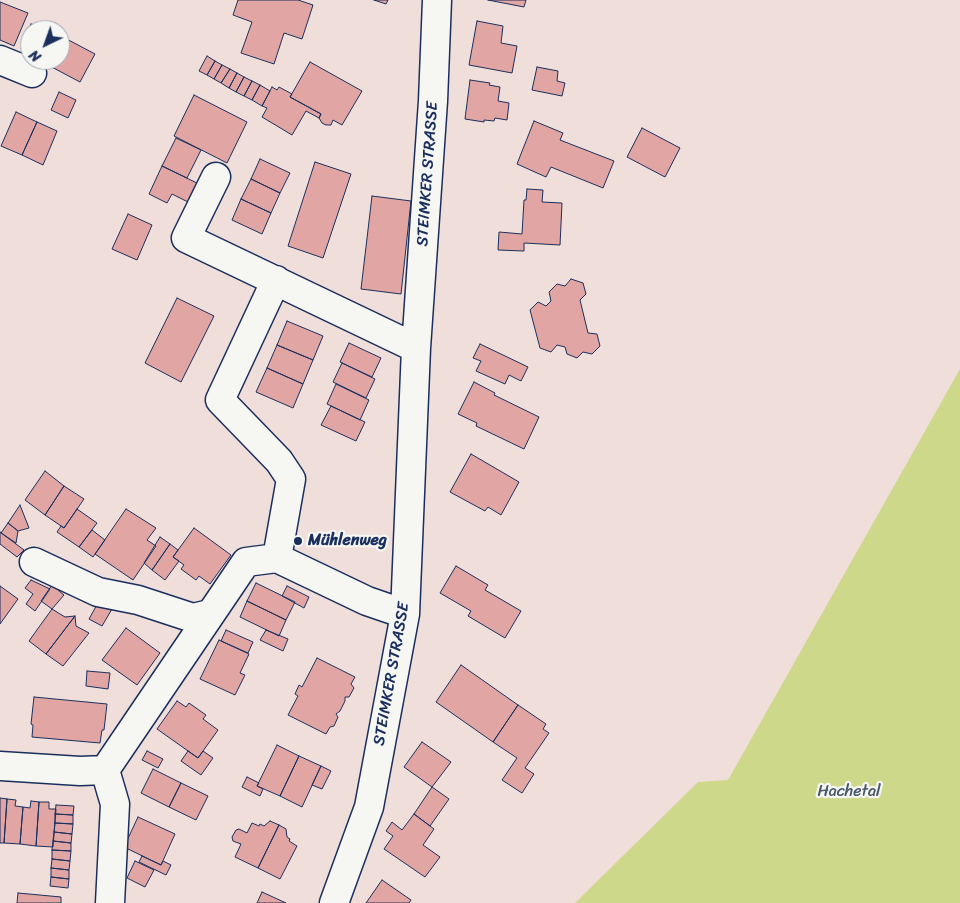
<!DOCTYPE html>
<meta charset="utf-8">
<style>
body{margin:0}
#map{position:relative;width:960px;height:903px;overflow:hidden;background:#f0deda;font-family:Sriracha,sans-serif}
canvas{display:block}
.north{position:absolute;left:20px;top:20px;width:50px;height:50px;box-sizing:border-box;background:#f6f6f2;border:1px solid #9ea6b7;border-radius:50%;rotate:222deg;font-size:14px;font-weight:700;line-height:20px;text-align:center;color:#1b2f5e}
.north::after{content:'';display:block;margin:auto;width:18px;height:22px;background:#1b2f5e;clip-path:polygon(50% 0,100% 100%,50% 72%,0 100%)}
</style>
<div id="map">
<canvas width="960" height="903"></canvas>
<div class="north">N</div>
</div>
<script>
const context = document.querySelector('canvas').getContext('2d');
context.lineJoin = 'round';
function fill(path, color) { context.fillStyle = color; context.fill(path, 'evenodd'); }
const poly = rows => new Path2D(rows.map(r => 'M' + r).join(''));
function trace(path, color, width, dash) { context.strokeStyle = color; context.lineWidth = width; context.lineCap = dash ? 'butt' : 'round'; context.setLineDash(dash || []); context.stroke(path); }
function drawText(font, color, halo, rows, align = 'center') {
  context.font = font + ' Sriracha,sans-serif'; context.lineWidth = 4.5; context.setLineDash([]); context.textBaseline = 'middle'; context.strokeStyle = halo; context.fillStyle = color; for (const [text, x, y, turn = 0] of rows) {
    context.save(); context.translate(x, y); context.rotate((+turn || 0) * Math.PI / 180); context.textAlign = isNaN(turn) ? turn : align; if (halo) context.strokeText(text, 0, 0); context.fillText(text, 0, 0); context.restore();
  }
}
const green = poly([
 [960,369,960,903,575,903,698,782,728,780]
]);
const building = poly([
 [238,0,298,0,313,5,302,39,284,33,274,64,241,53,252,22,233,15,238,0],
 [374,0,388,0,386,4,374,0],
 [488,0,526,0,524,7,488,0],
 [0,2,28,13,14,46,0,40,0,2],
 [477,21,503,26,501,43,517,46,512,73,469,65,477,21],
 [31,24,46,30,30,30,30,53,21,49,31,24],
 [61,36,95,54,80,82,46,64,48,60,60,60,61,36],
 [207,56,215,61,207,75,199,71,207,56],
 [215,61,222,65,214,79,207,75,215,61],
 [310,62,362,91,342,125,333,120,331,125,326,125,322,123,319,118,321,114,290,97,310,62],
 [222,65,230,69,221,83,214,79,222,65],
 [537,67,558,71,557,81,565,83,562,96,532,90,537,67],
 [230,69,237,73,229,88,221,83,230,69],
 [237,73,244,77,236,92,229,88,237,73],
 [244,77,252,81,244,96,236,92,244,77],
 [470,80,490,83,489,85,500,87,498,101,509,103,507,120,495,118,494,121,484,120,484,122,465,119,470,80],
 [252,81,260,85,252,100,244,96,252,81],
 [260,85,270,91,262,106,252,100,260,85],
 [272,87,277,90,279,87,292,94,290,97,321,114,319,118,306,111,292,135,262,117,267,108,262,106,272,87],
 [59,92,76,100,68,118,51,110,59,92],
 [194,95,247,122,227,163,174,136,194,95],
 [16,112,37,122,22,155,1,146,16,112],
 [534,121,563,133,560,140,614,161,603,188,551,167,546,177,517,164,534,121],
 [37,122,57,131,43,165,22,155,37,122],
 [642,128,680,148,665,177,627,157,642,128],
 [176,138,201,150,187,178,162,166,176,138],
 [260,159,290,173,280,193,251,179,260,159],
 [315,162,351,174,323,258,288,246,315,162],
 [162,166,201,185,192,204,172,194,167,203,149,194,162,166],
 [251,179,280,193,271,213,241,199,251,179],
 [527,189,543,190,542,202,562,203,560,245,524,243,524,251,498,250,499,232,522,234,524,200,526,200,527,189],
 [372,196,411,201,401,294,361,289,372,196],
 [241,199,271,213,262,234,232,220,241,199],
 [128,214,152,225,137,260,112,249,128,214],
 [571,279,583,283,586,294,580,300,588,333,597,334,600,346,592,354,583,352,577,358,567,354,565,347,557,345,551,352,540,348,530,310,538,302,546,306,551,301,549,292,557,284,565,286,571,279],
 [177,298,214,316,181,382,145,363,177,298],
 [287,321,323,336,313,360,277,345,287,321],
 [349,343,381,358,372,377,340,362,349,343],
 [480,344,528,367,521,381,509,375,505,384,476,371,481,361,473,358,480,344],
 [277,345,313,360,303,384,267,368,277,345],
 [342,363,375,379,366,398,333,382,342,363],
 [267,368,303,384,293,408,256,392,267,368],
 [474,382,495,393,494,395,539,417,524,449,476,426,477,423,458,414,474,382],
 [336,384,369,400,360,420,327,404,336,384],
 [331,406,365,422,356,441,321,425,331,406],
 [471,454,519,482,501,515,488,507,485,511,450,492,471,454],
 [45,471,64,486,45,515,25,500,45,471],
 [64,486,84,499,64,528,45,515,64,486],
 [20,505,29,528,18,531,8,523,20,505],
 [77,509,97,523,79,547,57,532,61,526,64,528,77,509],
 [126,509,156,528,147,540,156,546,133,580,95,554,126,509],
 [8,523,18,531,16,543,1,533,8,523],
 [194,528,231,555,210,584,199,576,196,580,181,569,184,565,173,557,194,528],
 [92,530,105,540,93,557,79,547,92,530],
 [0,532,24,550,17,557,0,544,0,532],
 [160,537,170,544,152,570,144,563,160,537],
 [170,544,178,550,173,557,179,561,165,580,152,570,170,544],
 [456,566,488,585,485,590,521,611,505,638,468,616,471,611,440,593,456,566],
 [31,580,50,589,35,611,26,604,33,594,25,588,31,580],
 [256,583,295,602,286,620,247,601,256,583],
 [52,585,64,595,52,609,41,601,52,585],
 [0,586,18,599,0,624,0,586],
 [287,586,309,597,304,608,282,596,287,586],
 [99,601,112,609,102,626,89,619,99,601],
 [247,601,286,620,279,636,240,617,247,601],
 [52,609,65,617,75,616,46,654,29,641,52,609],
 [75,616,76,626,89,633,63,666,46,654,75,616],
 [126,628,160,653,137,685,102,660,126,628],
 [226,630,253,642,248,653,221,641,226,630],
 [266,630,288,639,283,651,260,640,266,630],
 [219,640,249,654,240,673,245,675,235,695,200,679,219,640],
 [317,658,355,677,351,684,354,688,349,697,345,697,345,701,340,711,336,714,338,717,334,726,330,727,326,734,288,715,298,696,295,694,299,685,302,687,317,658],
 [461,665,518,705,493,742,436,702,461,665],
 [87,671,110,673,108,689,86,686,87,671],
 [34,697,107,704,104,730,102,730,100,743,32,737,33,725,31,724,34,697],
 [177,701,186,707,189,703,206,715,203,719,218,730,198,758,157,729,177,701],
 [518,705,546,724,543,729,549,733,525,768,534,774,522,793,502,780,517,758,493,742,518,705],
 [422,742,451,762,432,787,404,767,422,742],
 [277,745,299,756,280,796,257,786,277,745],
 [147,751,163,759,158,768,142,760,147,751],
 [188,751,198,758,203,751,213,758,201,775,181,761,188,751],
 [299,756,321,766,302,807,280,796,299,756],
 [321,766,331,771,322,789,312,785,321,766],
 [153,769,181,783,169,807,141,793,153,769],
 [247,777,259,783,257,786,263,789,260,796,242,787,247,777],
 [181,783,208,796,196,820,169,807,181,783],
 [432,787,449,799,430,826,414,814,432,787],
 [0,798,7,799,4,843,0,843,0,798],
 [7,799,16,800,15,806,23,807,20,844,4,843,7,799],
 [31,801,39,802,36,846,20,844,23,807,30,808,31,801],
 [39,802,49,802,49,809,56,809,53,847,36,846,39,802],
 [56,805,74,806,73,815,55,814,56,805],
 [55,814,73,815,73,824,55,823,55,814],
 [414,814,434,829,423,845,440,857,425,877,384,849,393,836,386,831,392,822,402,830,414,814],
 [138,817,175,834,161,865,124,847,138,817],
 [270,821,279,825,258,868,235,857,241,844,233,841,232,837,236,830,239,829,247,833,252,823,259,826,260,824,264,826,270,821],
 [55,823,73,824,72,834,54,832,55,823],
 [279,825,286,829,287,837,290,839,289,841,297,846,280,879,258,868,279,825],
 [54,832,72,834,71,843,53,841,54,832],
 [53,841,71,843,71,851,52,850,53,841],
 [52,850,71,851,70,861,52,859,52,850],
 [142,856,161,865,163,861,171,865,166,875,139,862,142,856],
 [52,859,70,861,69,870,51,868,52,859],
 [135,861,154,870,145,887,127,878,135,861],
 [51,868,69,870,69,879,51,877,51,868],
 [51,877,69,879,68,888,50,886,51,877],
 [382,880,411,900,409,903,366,903,382,880],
 [262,892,286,903,257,903,262,892],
 [18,893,61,897,61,903,17,903,18,893]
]);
const minor = poly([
 [0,60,32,73],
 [216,177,186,238,416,348],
 [276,280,220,400,279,461,291,479,277,558],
 [34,562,98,592,138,600,193,618,210,614],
 [0,766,80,771,105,770,246,562,277,558,367,601,405,614],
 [105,770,115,804,110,903],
 [334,903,369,807,405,614,416,348,433,101,437,0]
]);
const markers = [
 [298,541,5,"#1b2f5e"]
];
const streetNames = [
 ["STEIMKER STRASSE",428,174,-86],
 ["STEIMKER STRASSE",392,674,-80]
];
const poiNames = [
 ["Mühlenweg",308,541]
];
const parkNames = [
 ["Hachetal",849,792]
];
fill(green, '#cdd88b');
fill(building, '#e1a6a3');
trace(building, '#1b2f5e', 1);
trace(minor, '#1b2f5e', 31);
trace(minor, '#f6f6f2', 28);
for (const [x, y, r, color] of markers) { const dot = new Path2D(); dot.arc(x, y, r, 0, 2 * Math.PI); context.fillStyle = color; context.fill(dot); trace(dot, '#f6f6f2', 2); }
drawText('16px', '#1b2f5e', '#f6f6f2', streetNames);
drawText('bold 16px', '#1b2f5e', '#f6f6f2', poiNames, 'left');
drawText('16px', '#485969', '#f6f6f2', parkNames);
</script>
